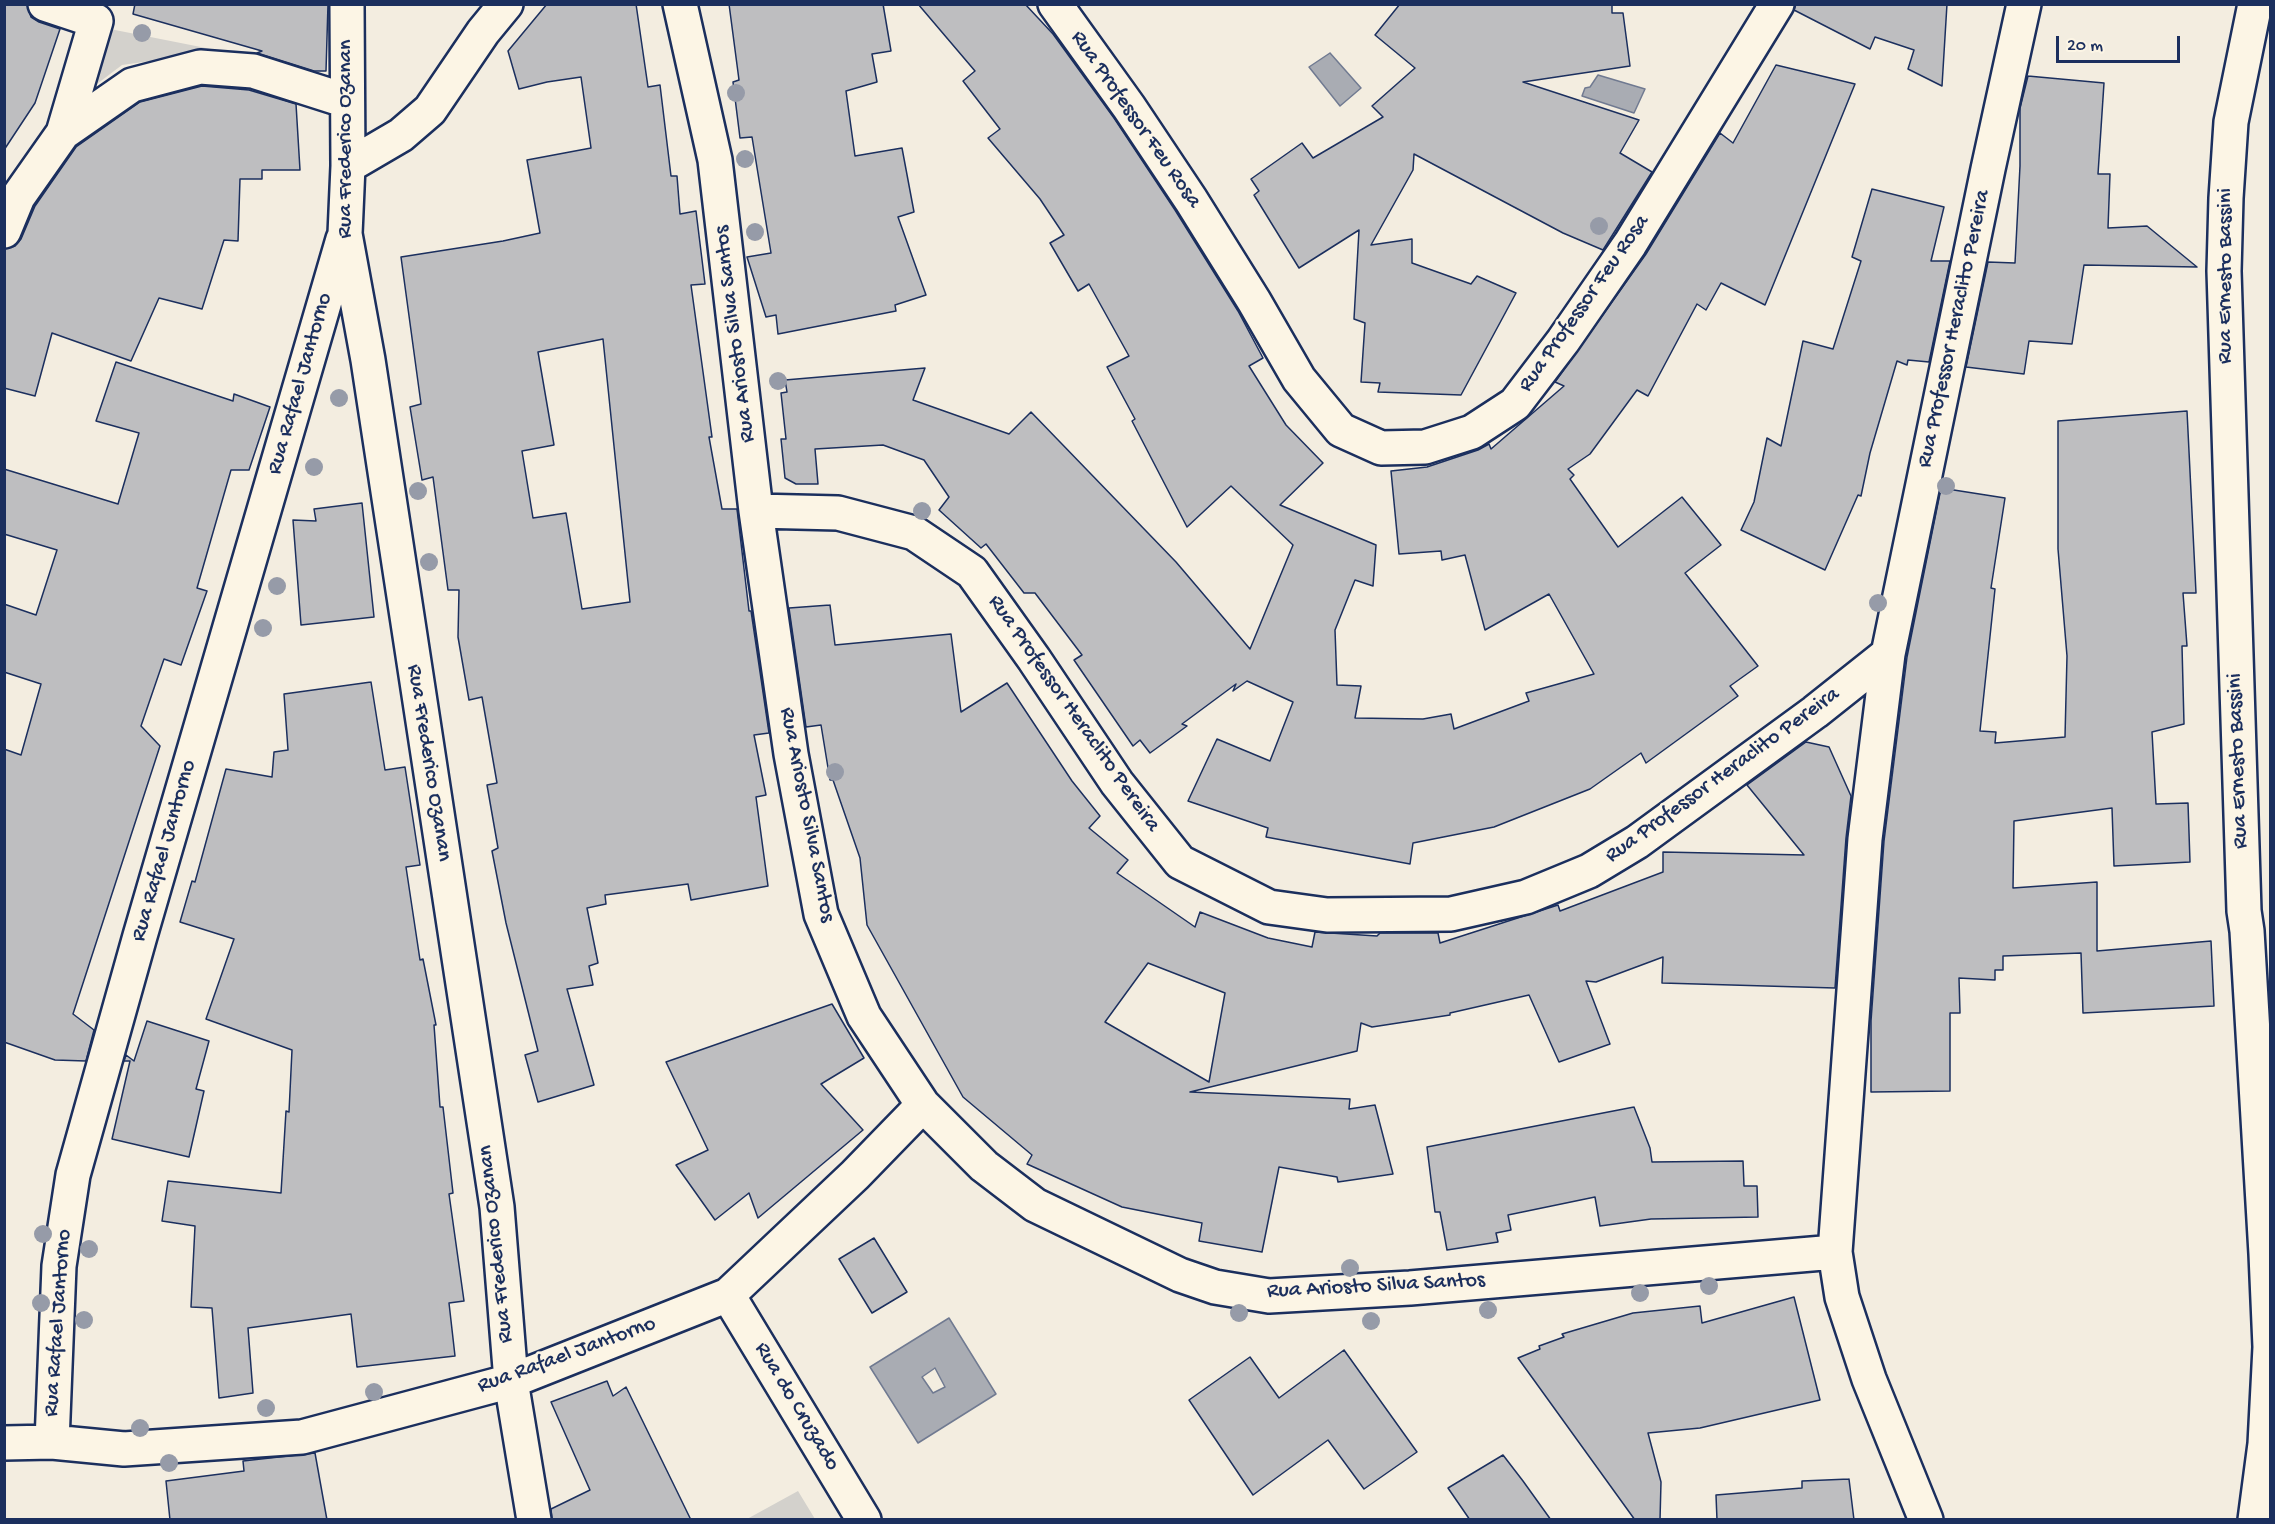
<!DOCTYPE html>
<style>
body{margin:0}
#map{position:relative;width:2275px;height:1524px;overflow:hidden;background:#f3ede0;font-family:"Gochi Hand",sans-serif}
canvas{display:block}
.frame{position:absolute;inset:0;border:6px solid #1b2f5e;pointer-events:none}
.scale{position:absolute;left:2056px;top:36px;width:124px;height:27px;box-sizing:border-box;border:3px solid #1b2f5e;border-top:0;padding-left:8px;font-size:18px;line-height:21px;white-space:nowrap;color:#1b2f5e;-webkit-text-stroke:4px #fcf5e5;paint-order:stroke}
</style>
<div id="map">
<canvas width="2275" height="1524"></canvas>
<div class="frame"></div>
<div class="scale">20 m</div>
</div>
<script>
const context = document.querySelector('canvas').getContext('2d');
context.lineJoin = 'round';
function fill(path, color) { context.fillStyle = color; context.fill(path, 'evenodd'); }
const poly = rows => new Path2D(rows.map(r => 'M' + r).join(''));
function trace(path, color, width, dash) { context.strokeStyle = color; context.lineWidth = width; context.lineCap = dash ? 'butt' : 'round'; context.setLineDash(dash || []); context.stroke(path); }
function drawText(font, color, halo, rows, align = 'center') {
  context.font = font + ' "Gochi Hand",sans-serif'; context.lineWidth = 5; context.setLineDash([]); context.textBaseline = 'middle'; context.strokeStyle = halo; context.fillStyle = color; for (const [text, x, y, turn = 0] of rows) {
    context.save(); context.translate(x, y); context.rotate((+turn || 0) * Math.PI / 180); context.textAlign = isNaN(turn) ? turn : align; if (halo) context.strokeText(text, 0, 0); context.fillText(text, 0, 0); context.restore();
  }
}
const green = poly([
 [110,29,221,51,122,65,85,93],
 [798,1491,815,1519,747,1519]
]);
const water = poly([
 [1330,53,1361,88,1340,106,1309,67,1330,53],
 [1598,75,1645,89,1634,113,1582,96,1585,88,1590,87,1598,75],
 [949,1318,996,1394,918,1443,870,1367,949,1318],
 [935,1368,945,1387,933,1393,922,1377,935,1368]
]);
const building = poly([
 [4,4,27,4,31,17,39,22,60,29,35,103,4,150,4,4],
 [135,4,328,4,326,71,314,71,257,53,262,51,133,14,135,4],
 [547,4,636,4,648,87,660,85,671,176,677,176,680,214,696,211,705,284,691,285,712,437,709,437,722,509,737,509,749,611,751,611,769,733,754,735,766,795,756,797,768,886,691,900,688,884,605,895,606,904,587,908,598,963,589,966,593,985,567,989,594,1085,538,1102,525,1055,538,1051,506,923,492,851,498,848,487,785,497,783,482,697,469,700,458,637,459,590,448,590,433,477,422,480,410,407,421,404,401,257,503,241,540,233,527,160,591,148,581,77,547,82,519,89,508,51,547,4],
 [603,339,630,602,582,609,566,513,533,518,522,451,554,445,538,352,603,339],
 [729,4,883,4,891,51,872,54,877,82,846,91,855,156,902,148,914,212,898,217,926,295,895,305,896,311,778,334,776,315,766,317,747,257,771,253,752,137,740,138,733,82,739,80,729,4],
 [918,4,1025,4,1053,34,1114,118,1175,210,1238,311,1263,358,1249,366,1286,425,1323,463,1280,505,1376,545,1373,586,1355,580,1335,630,1337,685,1361,686,1355,718,1423,719,1451,714,1454,729,1529,701,1526,693,1594,674,1549,594,1485,630,1465,555,1442,560,1441,551,1399,554,1391,471,1427,467,1478,450,1489,444,1491,449,1564,386,1555,382,1646,254,1720,133,1733,143,1776,65,1855,84,1765,305,1721,283,1706,310,1697,304,1648,396,1637,390,1590,454,1568,469,1574,475,1570,479,1618,547,1682,497,1721,545,1685,573,1758,666,1730,686,1738,696,1646,763,1641,753,1590,789,1494,827,1413,843,1410,864,1266,837,1268,828,1188,801,1217,739,1270,761,1293,702,1247,681,1233,691,1236,684,1182,724,1187,726,1150,753,1140,740,1133,746,1074,660,1082,655,1035,593,1024,593,986,544,981,548,939,510,949,497,924,460,883,445,815,449,818,484,796,484,785,478,781,439,786,439,781,393,787,392,785,380,925,368,913,400,1009,434,1031,412,1176,562,1250,649,1293,545,1231,486,1187,527,1132,421,1135,419,1107,367,1129,356,1089,284,1078,291,1050,243,1064,235,1040,199,988,138,1000,129,963,81,975,71,918,4],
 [1400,4,1612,4,1612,13,1623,13,1630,66,1523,82,1639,120,1620,153,1652,172,1603,250,1563,233,1414,154,1413,170,1371,245,1412,239,1412,263,1471,284,1477,276,1516,293,1461,395,1378,392,1380,383,1361,382,1365,323,1354,319,1359,230,1299,268,1254,195,1259,191,1251,179,1302,143,1313,158,1383,117,1372,106,1415,68,1375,35,1400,4],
 [1796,4,1947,4,1942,86,1908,69,1914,50,1875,37,1870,49,1794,10,1796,4],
 [2028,76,2104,83,2098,174,2110,174,2108,228,2147,226,2197,267,2084,265,2072,344,2029,341,2024,374,1966,367,1988,262,2015,263,2020,166,2020,108,2028,76],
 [202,86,249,90,296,104,300,170,262,170,262,179,240,179,238,241,224,240,202,309,159,298,131,361,52,333,35,396,4,388,4,249,15,246,21,239,35,206,76,147,140,102,202,86],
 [1872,189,1944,207,1931,261,1950,261,1929,362,1908,360,1907,365,1897,361,1870,453,1861,496,1858,495,1825,570,1741,530,1754,502,1767,438,1781,446,1803,341,1833,349,1861,261,1852,257,1872,189],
 [116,362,233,401,234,394,270,407,249,470,231,470,197,588,207,591,181,665,164,659,141,726,160,746,73,1014,94,1030,86,1061,55,1060,4,1042,4,749,21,755,41,684,4,672,4,604,36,615,57,550,4,534,4,469,118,504,139,433,96,421,116,362],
 [2187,411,2196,593,2183,593,2187,646,2182,646,2184,724,2152,732,2156,804,2188,803,2190,862,2114,866,2112,808,2014,821,2013,888,2097,882,2097,951,2211,941,2214,1006,2083,1013,2081,953,2003,956,2003,970,1995,970,1995,980,1959,978,1960,1013,1950,1013,1950,1091,1871,1092,1871,1021,1884,841,1907,657,1941,488,2005,498,1991,588,1995,589,1980,731,1996,732,1995,743,2065,737,2067,656,2058,549,2058,421,2187,411],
 [362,503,374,617,301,625,293,520,316,521,314,509,362,503],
 [830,605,835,645,951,634,961,712,1007,683,1072,781,1100,816,1089,828,1128,860,1117,873,1195,927,1200,912,1268,938,1312,947,1315,932,1377,936,1380,933,1438,933,1440,943,1558,905,1560,911,1663,872,1663,852,1804,855,1747,785,1806,742,1829,747,1851,796,1846,838,1835,988,1662,983,1663,957,1596,982,1586,981,1610,1044,1559,1062,1529,995,1450,1013,1450,1015,1372,1027,1361,1023,1357,1051,1190,1092,1350,1099,1349,1109,1375,1105,1393,1174,1338,1182,1337,1177,1279,1167,1262,1252,1199,1241,1202,1223,1122,1207,1027,1164,1032,1155,963,1097,867,925,860,858,833,780,830,780,821,725,806,727,789,608,830,605],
 [1148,963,1225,993,1209,1082,1105,1022,1148,963],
 [371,682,385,770,405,767,420,865,406,867,420,960,423,959,436,1025,434,1025,440,1107,443,1107,453,1193,449,1194,464,1301,449,1303,455,1356,357,1367,351,1314,248,1328,253,1393,219,1398,212,1308,191,1307,195,1226,162,1221,168,1181,281,1193,286,1111,289,1112,292,1050,206,1019,234,939,180,922,192,881,195,882,226,769,272,777,274,752,288,750,284,694,371,682],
 [832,1004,864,1058,821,1084,863,1130,758,1218,749,1193,715,1220,676,1165,708,1150,666,1062,832,1004],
 [147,1021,209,1041,196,1089,204,1091,189,1157,112,1139,130,1061,124,1061,126,1055,134,1061,147,1021],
 [1634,1107,1650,1148,1652,1162,1743,1161,1744,1186,1757,1186,1758,1217,1651,1219,1600,1226,1595,1197,1508,1215,1511,1230,1496,1233,1498,1242,1447,1250,1440,1212,1435,1212,1427,1147,1634,1107],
 [874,1238,907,1292,872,1313,839,1259,874,1238],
 [1794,1297,1820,1400,1700,1428,1648,1433,1661,1482,1660,1520,1635,1520,1518,1358,1540,1349,1539,1346,1564,1337,1562,1334,1633,1313,1700,1306,1702,1323,1794,1297],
 [1344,1350,1417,1452,1364,1489,1328,1440,1253,1495,1189,1400,1250,1357,1279,1398,1344,1350],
 [607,1381,613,1396,626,1387,691,1520,552,1520,551,1509,590,1490,551,1402,607,1381],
 [315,1453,327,1520,170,1520,166,1481,244,1471,243,1461,315,1453],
 [1503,1455,1523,1481,1551,1520,1470,1520,1448,1488,1503,1455],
 [1849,1479,1854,1520,1717,1520,1716,1495,1802,1488,1802,1481,1849,1479]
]);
const minor = poly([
 [45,4,96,21,63,133],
 [347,4,348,166,345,234,368,360,497,1207,511,1381,534,1520],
 [680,4,715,160,756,511,791,754,821,914,864,1016,923,1105,984,1166,1035,1205,1180,1275,1215,1287,1269,1296,1410,1288,1835,1252],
 [1055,4,1129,107,1191,200,1254,301,1299,379,1341,430,1381,448,1425,447,1472,432,1515,404,1563,341,1630,244,1777,4],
 [348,166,401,135,430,110,483,32,506,4],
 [4,231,18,197,63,133,132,85,200,67,253,71,347,101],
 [756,511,838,513,914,533,972,572,1034,659,1117,783,1180,862,1269,907,1327,915,1451,914,1526,897,1589,871,1637,842,1815,712,1888,654],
 [728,1295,864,1520],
 [52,1442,59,1266,73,1175,140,936,343,239],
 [4,1443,52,1442,124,1449,302,1437,511,1381,728,1295,855,1175,923,1105],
 [1926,1520,1869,1379,1842,1297,1835,1252,1865,839,1888,654,1988,169,2024,4]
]);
const major = poly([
 [2255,4,2231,122,2226,198,2224,271,2244,911,2247,931,2266,1254,2270,1347,2265,1444,2255,1520]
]);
const trees = [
 [142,33],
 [736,93],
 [745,159],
 [1599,226],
 [755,232],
 [778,381],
 [339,398],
 [314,467],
 [1946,486],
 [418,491],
 [922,511],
 [429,562],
 [277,586],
 [1878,603],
 [263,628],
 [835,772],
 [43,1234],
 [89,1249],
 [1350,1268],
 [1709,1286],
 [1640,1293],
 [41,1303],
 [1488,1310],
 [1239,1313],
 [84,1320],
 [1371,1321],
 [374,1392],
 [266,1408],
 [140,1428],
 [169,1463]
];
const streetNames = [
 ["Rua Professor Feu Rosa",1135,120,55],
 ["Rua Frederico Ozanan",347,139,-90],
 ["Rua Ernesto Bassini",2227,276,-90],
 ["Rua Professor Feu Rosa",1585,304,-55],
 ["Rua Professor Heraclito Pereira",1955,329,-78],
 ["Rua Ariosto Silva Santos",736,334,-97],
 ["Rua Rafael Jantorno",301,384,-74],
 ["Rua Professor Heraclito Pereira",1073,714,55],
 ["Rua Ernesto Bassini",2239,761,-92],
 ["Rua Frederico Ozanan",428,763,81],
 ["Rua Professor Heraclito Pereira",1723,776,-36],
 ["Rua Ariosto Silva Santos",806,815,79],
 ["Rua Rafael Jantorno",165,851,-74],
 ["Rua Frederico Ozanan",497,1244,-96],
 ["Rua Ariosto Silva Santos",1376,1287,-3],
 ["Rua Rafael Jantorno",59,1323,-86],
 ["Rua Rafael Jantorno",567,1356,-20],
 ["Rua do Cruzado",796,1407,59]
];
fill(green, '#d3d1cc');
fill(water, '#a9acb3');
trace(water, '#707a91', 1.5);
fill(building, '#bebec0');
trace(building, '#1b2f5e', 1.5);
trace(minor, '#1b2f5e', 38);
trace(major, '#1b2f5e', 38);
trace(minor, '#fcf5e5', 33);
trace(major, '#fcf5e5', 33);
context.fillStyle = '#969ba8';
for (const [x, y] of trees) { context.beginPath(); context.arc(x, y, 9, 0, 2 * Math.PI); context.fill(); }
drawText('22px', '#1b2f5e', '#fcf5e5', streetNames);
</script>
